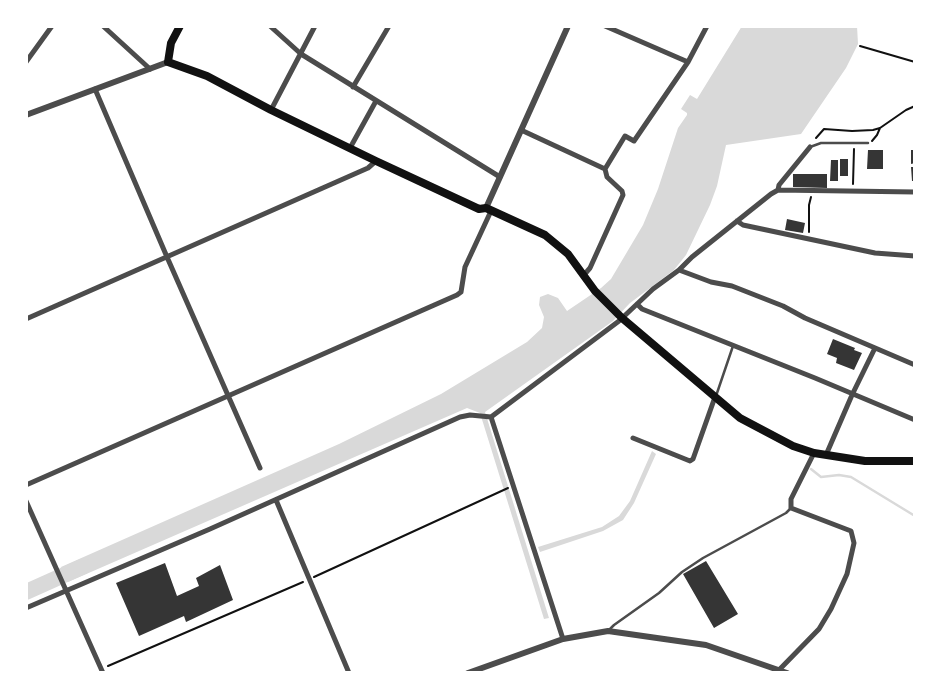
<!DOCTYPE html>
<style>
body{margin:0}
#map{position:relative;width:941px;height:699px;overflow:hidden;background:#fff;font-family:Overpass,sans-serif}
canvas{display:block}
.frame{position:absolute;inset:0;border:28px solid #fff;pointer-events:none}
</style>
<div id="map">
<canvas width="941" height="699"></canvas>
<div class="frame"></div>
</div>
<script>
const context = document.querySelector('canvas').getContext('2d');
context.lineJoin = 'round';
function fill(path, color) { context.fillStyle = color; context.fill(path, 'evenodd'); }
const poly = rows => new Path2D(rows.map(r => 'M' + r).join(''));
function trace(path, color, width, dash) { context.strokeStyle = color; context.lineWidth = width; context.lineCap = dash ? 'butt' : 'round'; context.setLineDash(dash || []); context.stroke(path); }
const water = poly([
 [742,26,857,26,858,44,846,68,801,134,726,145,717,186,710,205,686,255,674,270,630,303,613,321,485,412,549,618,544,619,480,413,467,408,68,582,61,567,339,444,441,394,527,342,542,328,544,317,539,305,540,297,548,294,558,298,567,311,601,288,611,279,643,225,658,189,678,128,687,115,687,113,681,109,690,95,697,99],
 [652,451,656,454,634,503,623,520,603,531,540,552,538,547,602,527,619,516,630,501]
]);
const stream = poly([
 [811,469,821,477,839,475,851,477,915,516]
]);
const river = poly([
 [26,592,84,566]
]);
const building = poly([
 [868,150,883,150,883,169,867,169],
 [911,150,915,150,915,163,911,164],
 [840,159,848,159,848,176,840,176],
 [831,160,838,160,838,181,830,181],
 [911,167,915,167,915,181,912,181],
 [793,174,827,174,827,188,793,187],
 [787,219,805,223,803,233,785,230],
 [833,339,855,348,854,350,862,353,854,370,836,363,837,358,827,354],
 [706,561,738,614,714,628,683,574],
 [165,563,177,596,199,586,196,578,220,565,233,600,186,622,184,616,139,636,116,583]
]);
const path = poly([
 [860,46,915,62],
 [816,138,824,129,852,131,873,130,880,128,906,110,915,106],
 [872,141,877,135,880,128],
 [853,184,854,149],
 [809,232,809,205,811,197],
 [314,577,508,488],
 [108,666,303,582]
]);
const service = poly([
 [810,147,821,143,868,143],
 [716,396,733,346],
 [609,630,614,625,659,593,682,572,703,558,786,513,790,509]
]);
const minor = poly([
 [103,26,150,69],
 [270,26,301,54,500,177],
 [605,26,688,62],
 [26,62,52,26],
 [353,87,389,26],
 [95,89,167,257,260,468],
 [271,110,315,26],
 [521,130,605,169,607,177,622,191,623,195,590,268,583,276],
 [350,148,376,101],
 [605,169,625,136,634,141,688,62,707,26],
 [778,190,779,185,810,147],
 [737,221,743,225,875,253,915,256],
 [679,270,711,282,732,286,783,306,805,318,915,365],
 [637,304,642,309,815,378,915,420],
 [26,319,368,168,376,161],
 [491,417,563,639],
 [633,438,690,461,693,459,715,397],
 [826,455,852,395,875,348],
 [26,485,457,295,461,292,465,267,491,211],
 [276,500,349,673],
 [26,501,103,673],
 [26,608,210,529,460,417,470,415,491,417,619,321,653,289,679,270,692,257,771,194,778,190,915,192],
 [779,670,819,629,831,609,847,574,854,543,851,531,791,508,791,499,814,453]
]);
const tertiary = poly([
 [26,115,168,62],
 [486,208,568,26],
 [468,673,563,639,608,631,706,645,787,673]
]);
const secondary = poly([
 [180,26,171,43,168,62,207,76,271,110,376,161,479,209,486,208,545,235,568,254,595,291,622,318,740,418,793,446,814,453,865,461,915,461]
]);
fill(water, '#d9d9d9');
trace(stream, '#d9d9d9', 2.5);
trace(river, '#d9d9d9', 16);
fill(building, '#353535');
trace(path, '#111', 2);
trace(service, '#4c4c4c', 2.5);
trace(minor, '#4c4c4c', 5);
trace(tertiary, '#4c4c4c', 6);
trace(secondary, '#111', 8);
</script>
